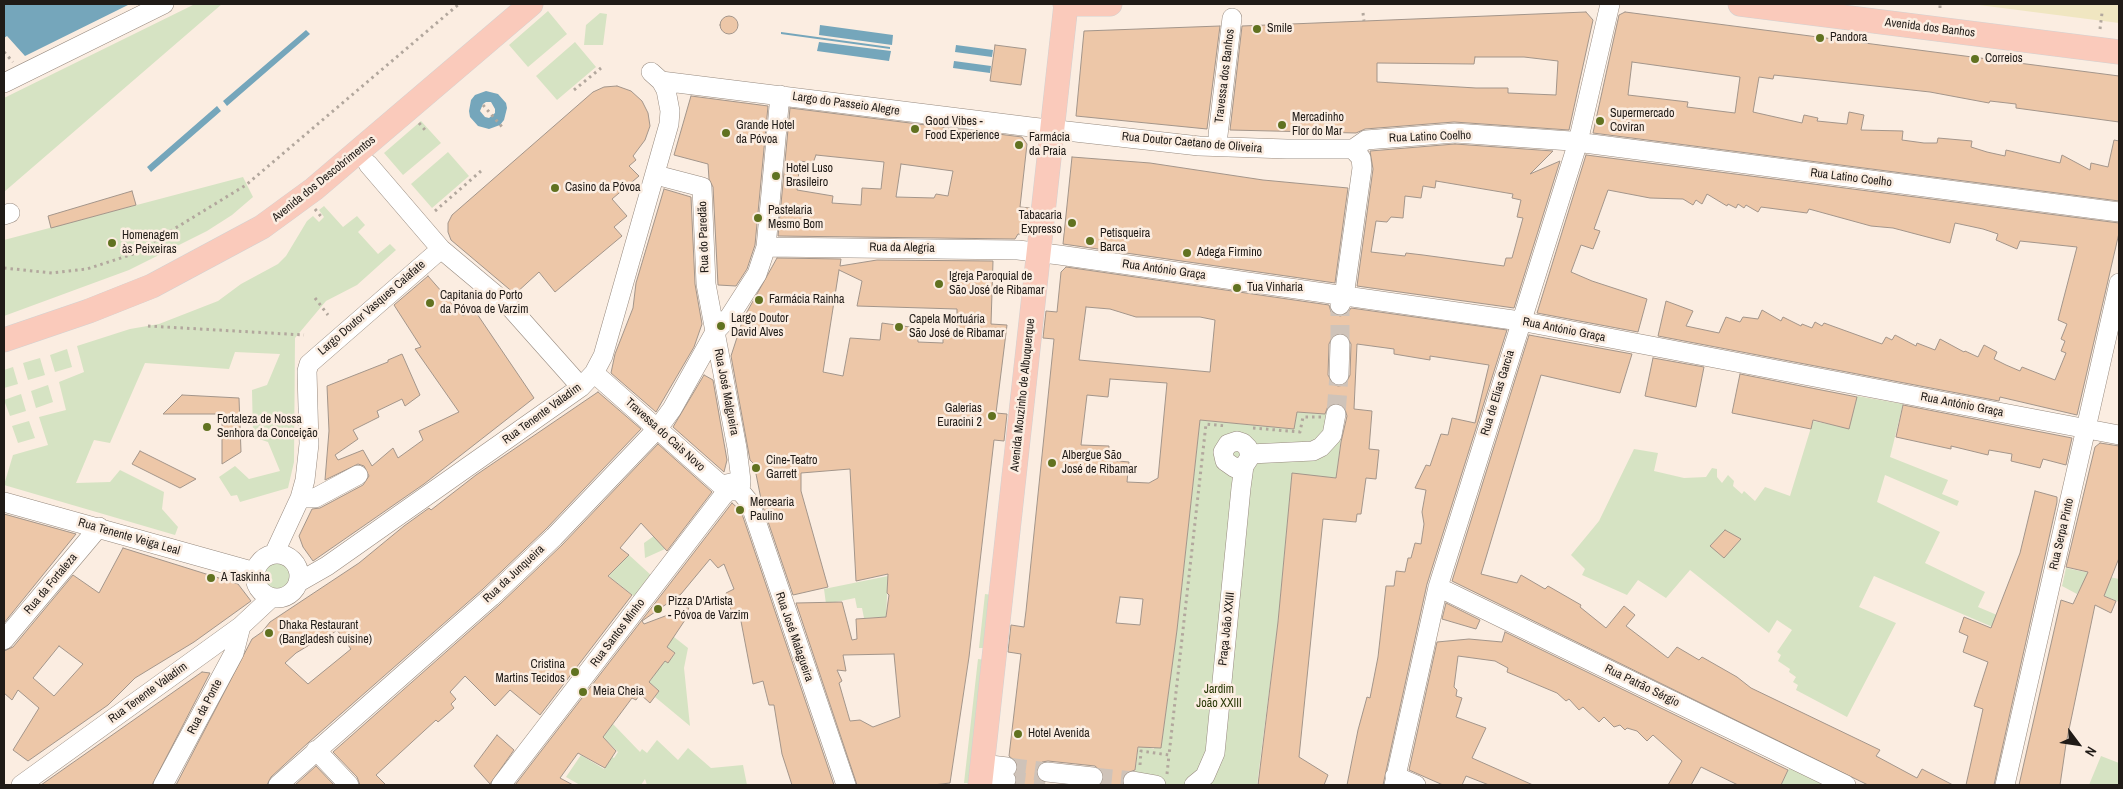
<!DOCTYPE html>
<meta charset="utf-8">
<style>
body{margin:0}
#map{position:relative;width:2123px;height:789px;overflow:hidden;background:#fbede1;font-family:"Archivo Narrow",sans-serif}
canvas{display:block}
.frame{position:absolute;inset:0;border:5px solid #201b17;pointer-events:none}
.north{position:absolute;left:2053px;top:719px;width:50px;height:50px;-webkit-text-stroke:4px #fbede1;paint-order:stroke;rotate:121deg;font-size:14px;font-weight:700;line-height:20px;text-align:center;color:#201b17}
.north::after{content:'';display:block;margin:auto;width:18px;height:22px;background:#201b17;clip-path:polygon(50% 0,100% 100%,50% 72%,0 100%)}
</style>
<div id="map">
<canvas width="2123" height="789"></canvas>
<div class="frame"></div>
<div class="north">N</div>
</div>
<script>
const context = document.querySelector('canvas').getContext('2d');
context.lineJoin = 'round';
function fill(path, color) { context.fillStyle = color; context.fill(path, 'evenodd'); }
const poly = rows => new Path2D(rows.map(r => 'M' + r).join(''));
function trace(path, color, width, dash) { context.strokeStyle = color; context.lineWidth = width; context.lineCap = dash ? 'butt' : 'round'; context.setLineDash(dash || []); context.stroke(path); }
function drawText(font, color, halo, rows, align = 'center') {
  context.font = font + ' "Archivo Narrow",sans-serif'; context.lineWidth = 5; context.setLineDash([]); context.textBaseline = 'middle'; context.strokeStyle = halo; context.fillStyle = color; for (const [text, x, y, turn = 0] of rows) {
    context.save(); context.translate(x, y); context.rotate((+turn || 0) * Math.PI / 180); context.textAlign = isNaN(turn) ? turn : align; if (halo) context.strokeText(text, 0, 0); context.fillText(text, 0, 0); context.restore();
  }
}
const green = poly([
 [195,4,222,4,4,192,4,98],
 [548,11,567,34,528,67,509,45],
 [600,13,607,14,603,45,584,45,586,25],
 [575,42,596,67,557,100,536,76],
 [421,121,441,143,403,175,384,153],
 [448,152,469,176,432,208,411,184],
 [243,177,253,197,232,215,207,231,129,270,4,316,4,240],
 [324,206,343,227,357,216,365,225,358,232,378,254,390,244,396,250,357,285,326,301,295,338,294,462,288,488,240,502,237,495,231,496,219,477,235,466,249,479,280,471,268,442,253,437,252,390,267,385,280,354,235,352,229,369,145,363,110,443,94,440,76,483,110,482,120,470,164,492,162,509,178,527,175,535,4,485,13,455,48,445,39,417,66,410,59,382,84,372,77,346,130,329,159,324,218,301,241,284,278,264,286,256,307,221,313,216,319,222,324,217,319,210],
 [67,349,72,367,55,372,50,355],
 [40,358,45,375,28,380,23,363],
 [13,367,18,384,4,388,4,370],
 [48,385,53,402,36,408,31,391],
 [21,394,26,411,10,416,4,400],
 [1857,396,1903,404,1890,457,1948,480,1942,494,1959,501,1957,506,1885,475,1877,502,1940,532,1925,563,1985,592,1978,607,1997,615,2025,641,1874,576,1859,607,1896,623,1847,717,1796,690,1798,685,1793,682,1796,677,1789,672,1790,669,1778,661,1781,655,1777,652,1792,630,1777,620,1769,633,1690,570,1666,598,1638,580,1627,595,1582,575,1585,569,1571,555,1599,521,1634,449,1658,453,1654,471,1684,478,1706,477,1712,468,1717,469,1717,477,1722,483,1728,475,1734,481,1733,486,1742,494,1744,491,1755,501,1765,487,1790,496,1813,421,1849,428],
 [1297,412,1344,415,1336,478,1292,474,1278,622,1257,785,1133,785,1139,745,1154,749,1154,747,1161,748,1177,630,1200,420,1294,429],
 [29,421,35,438,18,443,12,426],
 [654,536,665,549,645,558,644,543],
 [629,555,652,576,635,597,610,577,605,567],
 '262 576a16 16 0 1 1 32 0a16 16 0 1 1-32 0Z',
 [2066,568,2119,579,2119,602,2082,586,2077,594,2062,586],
 [888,576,886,617,864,618,862,608,857,608,855,598,826,604,824,589],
 [985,594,992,595,986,648,979,648],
 [653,634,674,637,688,648,684,668,690,726,655,697,659,691,649,682,654,676,647,670,659,655,668,663,675,654],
 [978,659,985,660,969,783,964,783],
 [613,724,640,752,642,749,647,753,657,740,678,760,688,748,711,768,743,765,747,785,647,785,645,779,641,785,580,785,566,777,581,755,604,769,612,757,614,758,618,752,603,737],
 [2101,756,2119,763,2119,785,2089,785],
 [1790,766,1831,785,1781,785]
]);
const sand = poly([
 [1971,4,2119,4,2119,23]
]);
const water = poly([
 [4,4,130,4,25,56,7,36,4,38],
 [820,25,893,35,892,45,819,35],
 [306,30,310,34,227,106,223,101],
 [781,32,890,47,890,49,781,34],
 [819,42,891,51,889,61,817,51],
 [956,45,993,50,992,57,955,52],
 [954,61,991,66,990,73,953,68],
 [486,91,498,94,506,103,507,108,504,120,500,125,489,129,478,126,470,117,469,111,471,100,475,95],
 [486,102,491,102,495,109,495,113,489,118,485,117,480,111,483,104],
 [217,106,221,111,151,172,147,167]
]);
const building = poly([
 [1586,12,1593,20,1569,130,1454,122,1365,129,1356,133,1230,130,1242,26,1586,12],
 [1475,57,1524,57,1558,61,1556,95,1508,93,1508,88,1476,88,1377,82,1377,63,1474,64,1475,57],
 [1625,12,2119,76,2119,122,2016,108,2016,104,1990,101,1989,103,1930,92,1774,75,1773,79,1759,77,1753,112,1802,123,1804,115,1818,118,1817,121,1847,124,1849,112,1864,115,1861,130,1903,131,1902,140,1924,143,1937,143,1938,138,1972,141,1971,147,1987,152,2005,156,2006,150,2060,163,2062,155,2090,170,2091,163,2108,167,2114,140,2119,141,2119,201,1593,133,1619,15,1625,12],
 [1632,62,1740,77,1735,113,1687,107,1688,102,1628,95,1632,62],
 '720 25a9 9 0 1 1 18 0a9 9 0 1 1-18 0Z',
 [1220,26,1207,129,1076,116,1084,31,1220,26],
 [995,45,1026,49,1021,85,990,81,995,45],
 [617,86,631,91,642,101,648,113,650,126,645,140,633,156,636,160,629,166,639,176,612,199,627,216,614,227,622,236,555,292,539,272,515,294,451,240,448,232,448,223,452,215,593,92,604,87,617,86],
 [691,96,768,106,755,245,747,269,736,286,718,285,713,187,709,179,708,164,674,155,691,96],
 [790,108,1022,137,1027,144,1020,207,1030,208,1027,235,1018,234,1015,239,778,236,790,108],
 [816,155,884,162,881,189,862,188,861,205,832,203,833,196,797,190,800,161,813,163,816,155],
 [901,164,953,171,948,196,936,194,934,198,896,197,901,164],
 [1455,144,1553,151,1530,174,1560,161,1514,308,1357,286,1373,169,1370,151,1455,144],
 [1436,181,1513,194,1512,198,1521,200,1517,217,1523,218,1512,258,1506,258,1504,266,1423,255,1406,253,1405,256,1371,252,1376,221,1387,222,1391,217,1403,218,1405,196,1421,198,1423,186,1435,188,1436,181],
 [1586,155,2119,223,2119,233,2077,415,2000,397,1999,401,1658,336,1666,301,1693,311,1686,326,1719,333,1726,317,1740,322,1743,317,1758,319,1762,310,1781,321,1783,317,1801,326,1802,324,1812,328,1815,322,1822,326,1824,323,1882,344,1886,337,1892,340,1895,335,1916,346,1917,343,1935,350,1940,339,1964,352,1965,351,1978,357,1984,345,1997,352,1994,359,2006,365,2020,371,2022,367,2055,380,2066,353,2061,351,2065,341,2061,339,2067,324,2058,320,2077,247,2020,241,2017,249,1996,240,1998,234,1983,229,1955,223,1950,243,1893,228,1871,226,1809,209,1807,213,1761,207,1758,212,1746,205,1744,208,1738,204,1736,208,1728,204,1727,206,1707,194,1702,204,1696,200,1693,205,1683,199,1650,198,1608,190,1594,229,1600,231,1593,249,1581,245,1571,272,1592,281,1647,299,1638,332,1537,313,1586,155],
 [1072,157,1150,163,1263,180,1348,188,1335,283,1063,244,1072,157],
 [664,189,691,197,695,284,702,324,694,347,656,412,611,373,615,354,633,308,636,283,664,189],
 [132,191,136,205,51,228,48,216,132,191],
 [777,258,841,259,840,266,877,260,993,261,991,324,1007,325,996,413,1007,414,1004,441,994,440,969,657,950,783,933,785,857,785,796,603,842,602,852,640,857,639,856,619,886,617,889,595,887,593,888,574,856,581,850,469,801,473,801,491,828,587,793,595,762,504,754,464,750,460,731,356,743,319,777,258],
 [839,270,862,281,857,306,957,309,957,334,943,332,943,343,918,342,917,328,882,323,880,340,850,338,843,376,823,372,839,270],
 [894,654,900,717,873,727,860,720,850,721,839,683,842,681,837,670,846,671,843,655,894,654],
 [1066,267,1329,305,1331,312,1340,316,1347,314,1351,308,1507,330,1427,584,1383,785,1347,785,1358,730,1367,697,1370,698,1378,657,1386,586,1394,586,1396,571,1405,572,1408,558,1411,558,1415,543,1421,544,1424,524,1422,512,1426,490,1415,488,1426,465,1430,466,1441,434,1448,435,1452,418,1475,423,1489,365,1430,356,1430,360,1394,354,1394,349,1357,344,1354,409,1372,411,1369,449,1379,450,1376,479,1366,478,1361,514,1357,514,1356,522,1323,519,1299,757,1328,775,1324,785,1258,785,1278,622,1292,473,1336,478,1341,442,1347,416,1344,406,1338,403,1328,406,1325,414,1297,412,1294,429,1200,420,1177,630,1161,748,1138,747,1135,770,1124,774,1123,785,1100,785,1104,779,1103,773,1095,766,1048,761,1042,762,1036,770,1037,777,1045,785,1016,785,1017,763,1009,756,1021,654,1008,652,1011,625,1024,627,1026,611,1054,339,1043,338,1046,311,1057,312,1061,272,1066,267],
 [1086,307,1110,309,1136,317,1200,317,1215,320,1210,372,1079,360,1086,307],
 [1341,333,1346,335,1351,344,1350,375,1345,385,1338,386,1333,384,1328,375,1329,344,1334,334,1341,333],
 [1110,379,1167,383,1158,478,1149,483,1127,482,1129,462,1108,460,1109,446,1081,445,1087,395,1108,397,1110,379],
 [1120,597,1143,599,1140,625,1116,623,1120,597],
 [428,276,463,316,473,308,534,398,424,484,313,561,303,547,299,536,312,509,320,508,363,485,369,476,364,466,358,464,325,480,329,431,327,386,388,362,388,360,402,354,420,395,405,406,402,399,377,411,379,417,353,430,358,439,335,455,338,460,363,450,372,466,393,448,398,458,423,440,419,431,459,412,415,349,421,347,394,305,428,276],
 [1529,335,1632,354,1620,393,1541,375,1481,574,1517,583,1521,575,1545,589,1548,586,1581,605,1580,607,1606,628,1624,606,1635,615,1626,626,1668,658,1677,647,1699,660,1702,657,1737,677,1751,688,1880,750,1876,756,1917,778,1922,769,1953,785,1868,785,1452,581,1529,335],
 [1653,358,1704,367,1696,407,1645,396,1653,358],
 [1740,374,1857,397,1849,429,1813,420,1811,429,1732,413,1740,374],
 [704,375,713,380,727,460,724,472,673,427,704,375],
 [598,392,641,429,546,529,483,589,309,742,271,777,267,785,176,785,252,639,262,632,270,622,359,563,404,526,429,508,431,510,476,475,598,392],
 [337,630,351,649,308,684,285,663,296,653,326,635,328,637,337,630],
 [182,395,239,398,241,452,222,464,222,414,163,414,182,395],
 [1903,405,2072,438,2066,465,2043,459,2040,468,2011,461,2012,454,1989,450,1988,455,1951,446,1951,449,1896,437,1903,405],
 [2100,443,2119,446,2119,558,2104,596,2116,601,2111,613,2095,605,2066,744,2060,785,2019,785,2061,600,2073,604,2088,572,2066,567,2095,447,2100,443],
 [658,444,712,492,667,551,641,523,620,548,629,555,608,576,632,595,540,715,510,690,495,706,465,676,450,692,456,699,451,704,454,708,438,722,436,720,376,775,386,785,360,785,357,777,333,752,499,605,562,545,658,444],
 [140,451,196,479,180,488,132,464,140,451],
 [2035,491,2057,497,2057,502,1994,785,1966,785,1983,709,1974,706,1988,662,1963,652,1968,636,1959,632,1964,617,1991,628,2020,553,2035,491],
 [732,503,741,511,834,785,792,785,782,754,774,705,769,705,763,681,753,684,740,616,733,617,726,593,734,589,724,564,718,568,710,559,681,594,642,621,644,624,689,607,685,620,667,647,675,653,668,663,665,661,649,682,659,691,650,703,640,694,636,700,632,698,603,737,616,751,605,768,578,753,560,778,573,785,515,785,732,503],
 [4,514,76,534,4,623,4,514],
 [1725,530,1741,539,1724,558,1710,546,1725,530],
 [123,548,238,584,251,601,194,642,135,678,108,705,28,761,13,750,39,708,18,690,12,700,4,693,4,651,13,647,73,575,99,593,123,548],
 [59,646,83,664,54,696,33,678,59,646],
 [1446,603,1480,620,1476,629,1442,619,1446,603],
 [1505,632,1788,770,1781,785,1738,785,1701,767,1691,785,1668,785,1682,761,1653,735,1647,741,1637,731,1627,728,1625,730,1620,725,1614,727,1604,717,1599,722,1583,707,1579,710,1569,699,1566,701,1557,693,1507,672,1508,668,1495,661,1458,656,1454,687,1457,690,1456,696,1462,698,1456,717,1486,728,1472,758,1533,785,1489,785,1466,776,1462,785,1443,785,1409,770,1437,642,1469,639,1502,642,1505,632],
 [202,672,210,673,152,785,41,785,202,672],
 [497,735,514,750,490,784,474,766,497,735],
 [316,766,334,785,295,785,316,766]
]);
const minorTunnel = poly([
 [1340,344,1340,305],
 [1336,414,1339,375],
 [1007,767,1047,772],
 [1093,777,1133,781],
 [1006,780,1045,785]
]);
const path = poly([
 [1940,8,1940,4],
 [1363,13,1364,21],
 [2100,29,2102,13],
 [4,52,13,62],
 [574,90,601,68],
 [483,105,503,128],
 [419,123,425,130],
 [315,209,323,219],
 [435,211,481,171],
 [4,268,52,273,87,269,133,254,246,185,459,4],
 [315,298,328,315],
 [148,326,304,335],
 [1253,428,1300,432,1303,417,1321,417],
 [1140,765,1141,751,1169,755,1206,424,1227,426],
 [1167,774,1169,755]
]);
const minor = poly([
 [661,81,1031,127,1199,146,1287,149,1353,149],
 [4,83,164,4],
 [1218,135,1232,18],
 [1584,143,2119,212],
 [1353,149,1366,140,1455,133,1571,141],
 [368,164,441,249,509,306,581,387],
 [656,175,702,187,706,284,737,448,741,481,740,491],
 [4,215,10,213],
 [766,247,1018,250,1059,255,1520,321,2119,435],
 [1340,305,1344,297,1362,168,1361,158,1353,149],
 [594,373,721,485,741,481],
 [1339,375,1340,344],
 [1250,454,1313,451,1321,447,1332,435,1336,414],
 [740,491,750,503,846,785],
 [300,498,315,498,358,475],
 [4,502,255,572],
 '255 576a22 22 0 1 1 44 0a22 22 0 1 1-44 0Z',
 [274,554,300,498,305,480,309,444,307,371,309,364,441,249],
 [299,582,327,566,581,387,594,373,603,356,669,124,670,111,666,90,661,81,651,72],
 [1438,587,1846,785],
 [4,640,99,527],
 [316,750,349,785],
 [982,764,1007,767],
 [1047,772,1093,777],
 [1395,776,1416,785],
 [980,778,1006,780],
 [1133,781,1156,785],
 [21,785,241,626,271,598],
 [163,785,234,653,241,626],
 [278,785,491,597,554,537,658,428,672,409,715,332,730,316,757,274,766,247,780,95],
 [501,785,723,496,728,491,740,491],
 [1194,785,1205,776,1215,753,1241,488,1244,466,1250,457,1248,448,1243,443,1237,441,1228,444,1223,452,1225,461,1235,468,1244,466],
 [1394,785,1438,587,1578,142,1610,4],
 [2005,785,2119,283]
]);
const major = poly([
 [1065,4,1110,4],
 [1740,4,2119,52],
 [4,340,89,311,152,286,262,227,314,189,531,4],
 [980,785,1066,4]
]);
const markers = [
 [1257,29,5,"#617220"],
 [1820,38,5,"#617220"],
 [1975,59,5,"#617220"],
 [1600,121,5,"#617220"],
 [1282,125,5,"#617220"],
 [915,129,5,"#617220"],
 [726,133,5,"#617220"],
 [1019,145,5,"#617220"],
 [776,176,5,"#617220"],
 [555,188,5,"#617220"],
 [758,218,5,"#617220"],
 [1072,223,5,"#617220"],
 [1090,241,5,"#617220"],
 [112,243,5,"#617220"],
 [1187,253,5,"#617220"],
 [939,284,5,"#617220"],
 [1237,288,5,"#617220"],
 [759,300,5,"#617220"],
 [430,303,5,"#617220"],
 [721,326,5,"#617220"],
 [899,327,5,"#617220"],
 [992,416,5,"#617220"],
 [207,427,5,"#617220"],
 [1052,463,5,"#617220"],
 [756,468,5,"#617220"],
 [740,510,5,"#617220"],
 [211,578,5,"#617220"],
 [658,609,5,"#617220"],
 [269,633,5,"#617220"],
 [575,672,5,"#617220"],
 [583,692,5,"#617220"],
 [1018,734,5,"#617220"]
];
const streetNames = [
 ["Avenida dos Banhos",1930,28,7],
 ["Travessa dos Banhos",1225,76,-83],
 ["Largo do Passeio Alegre",846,104,8],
 ["Rua Latino Coelho",1430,137,-2],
 ["Rua Doutor Caetano de Oliveira",1192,143,5],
 ["Rua Latino Coelho",1851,178,7],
 ["Avenida dos Descobrimentos",324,179,-39],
 ["Rua do Paredão",704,237,-92],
 ["Rua da Alegria",902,248,1],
 ["Rua António Graça",1164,270,8],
 ["Largo Doutor Vasques Calafate",372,308,-41],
 ["Rua António Graça",1564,330,11],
 ["Rua José Malgueira",726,392,79],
 ["Rua de Elias Garcia",1498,393,-73],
 ["Avenida Mouzinho de Albuquerque",1023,395,-84],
 ["Rua António Graça",1962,405,11],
 ["Rua Tenente Valadim",542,414,-36],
 ["Travessa do Cais Novo",665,435,42],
 ["Rua Serpa Pinto",2062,534,-77],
 ["Rua Tenente Veiga Leal",129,537,16],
 ["Rua da Junqueira",514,574,-43],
 ["Rua da Fortaleza",51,584,-50],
 ["Praça João XXIII",1227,629,-84],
 ["Rua Santos Minho",618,633,-53],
 ["Rua José Malagueira",794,637,71],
 ["Rua Patrão Sérgio",1642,686,26],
 ["Rua Tenente Valadim",148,693,-36],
 ["Rua da Ponte",205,707,-62]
];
const poiNames = [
 ["Smile",1267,29],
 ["Pandora",1830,38],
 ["Correios",1985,59],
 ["Supermercado",1610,114],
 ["Coviran",1610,128],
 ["Mercadinho",1292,118],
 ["Flor do Mar",1292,132],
 ["Good Vibes -",925,122],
 ["Food Experience",925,136],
 ["Grande Hotel",736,126],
 ["da Póvoa",736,140],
 ["Farmácia",1029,138],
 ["da Praia",1029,152],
 ["Hotel Luso",786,169],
 ["Brasileiro",786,183],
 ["Casino da Póvoa",565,188],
 ["Pastelaria",768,211],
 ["Mesmo Bom",768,225],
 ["Tabacaria",1062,216,"right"],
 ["Expresso",1062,230,"right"],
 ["Petisqueira",1100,234],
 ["Barca",1100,248],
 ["Homenagem",122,236],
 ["às Peixeiras",122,250],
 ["Adega Firmino",1197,253],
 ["Igreja Paroquial de",949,277],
 ["São José de Ribamar",949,291],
 ["Tua Vinharia",1247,288],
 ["Capitania do Porto",440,296],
 ["da Póvoa de Varzim",440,310],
 ["Farmácia Rainha",769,300],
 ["Largo Doutor",731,319],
 ["David Alves",731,333],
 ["Capela Mortuária",909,320],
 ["São José de Ribamar",909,334],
 ["Galerias",982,409,"right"],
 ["Euracini 2",982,423,"right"],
 ["Fortaleza de Nossa",217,420],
 ["Senhora da Conceição",217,434],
 ["Albergue São",1062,456],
 ["José de Ribamar",1062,470],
 ["Cine-Teatro",766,461],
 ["Garrett",766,475],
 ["Mercearia",750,503],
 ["Paulino",750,517],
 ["A Taskinha",221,578],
 ["Pizza D'Artista",668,602],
 ["- Póvoa de Varzim",668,616],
 ["Dhaka Restaurant",279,626],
 ["(Bangladesh cuisine)",279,640],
 ["Cristina",565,665,"right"],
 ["Martins Tecidos",565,679,"right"],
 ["Meia Cheia",593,692],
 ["Hotel Avenida",1028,734]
];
const parkNames = [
 ["Jardim",1219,690],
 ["João XXIII",1219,704]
];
fill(green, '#d6e3c3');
fill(sand, '#f0e6c1');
fill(water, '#75a6bb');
fill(building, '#edc7a8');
trace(building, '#a3958a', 1);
trace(minorTunnel, '#cfc3b9', 19, [19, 9]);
trace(minor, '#978a7f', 20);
trace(major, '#d2d1d1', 25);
trace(path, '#b2a79d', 3, [2.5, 4]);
trace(minor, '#fff', 19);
trace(major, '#facabb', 24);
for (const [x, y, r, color] of markers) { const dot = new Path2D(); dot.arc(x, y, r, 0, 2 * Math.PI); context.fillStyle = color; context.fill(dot); trace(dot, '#fbede1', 2); }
drawText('12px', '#201b17', '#fbede1', streetNames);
drawText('12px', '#201b17', '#fbede1', poiNames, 'left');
drawText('12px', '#293807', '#fbede1', parkNames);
</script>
